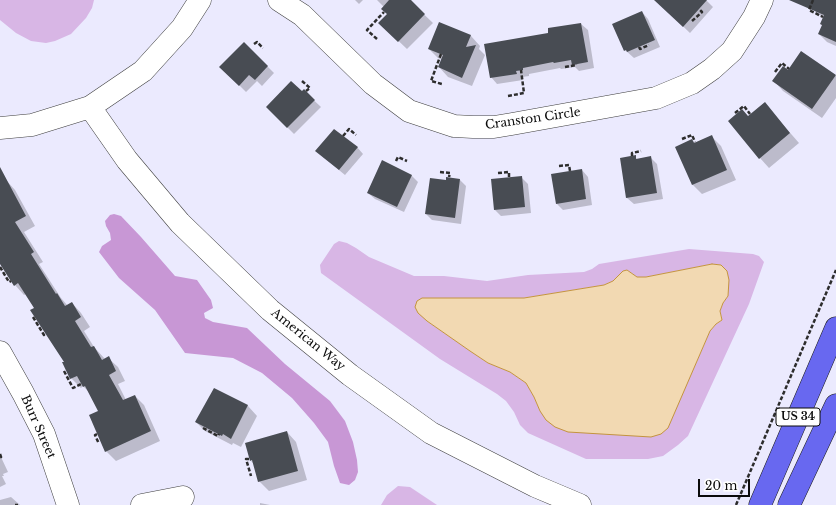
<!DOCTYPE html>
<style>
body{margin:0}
#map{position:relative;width:836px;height:505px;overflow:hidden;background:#ebeafe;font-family:"Libre Baskerville",serif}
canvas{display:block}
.scale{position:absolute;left:698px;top:479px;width:52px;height:18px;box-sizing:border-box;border:2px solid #0b0b0b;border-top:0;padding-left:5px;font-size:12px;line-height:14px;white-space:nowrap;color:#0b0b0b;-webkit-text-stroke:3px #fff;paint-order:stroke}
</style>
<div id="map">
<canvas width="836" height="505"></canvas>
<div class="scale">20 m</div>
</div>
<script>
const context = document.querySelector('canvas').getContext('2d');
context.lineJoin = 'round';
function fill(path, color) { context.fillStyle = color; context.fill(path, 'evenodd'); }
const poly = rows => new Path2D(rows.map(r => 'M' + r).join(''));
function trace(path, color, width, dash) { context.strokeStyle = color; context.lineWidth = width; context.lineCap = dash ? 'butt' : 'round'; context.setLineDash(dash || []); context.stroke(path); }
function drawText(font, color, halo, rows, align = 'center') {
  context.font = font + ' "Libre Baskerville",serif'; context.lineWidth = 4; context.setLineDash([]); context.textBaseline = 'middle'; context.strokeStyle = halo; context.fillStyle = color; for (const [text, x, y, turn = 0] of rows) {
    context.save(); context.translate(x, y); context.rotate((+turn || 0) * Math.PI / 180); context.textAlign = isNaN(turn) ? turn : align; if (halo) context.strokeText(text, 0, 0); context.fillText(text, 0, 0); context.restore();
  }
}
const green = poly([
 [0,0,94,0,92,8,86,18,71,34,55,41,46,43,31,41,16,33,0,20],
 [339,241,347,243,356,248,369,257,414,276,444,276,487,281,528,275,584,272,592,269,599,264,689,249,753,254,759,256,764,262,749,304,688,436,678,445,663,456,648,459,586,459,528,433,520,425,514,412,506,401,497,394,440,359,321,273,320,265,334,244],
 [712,264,721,265,727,271,728,296,723,303,720,311,722,320,716,324,710,331,696,363,540,411,534,397,526,383,510,372,488,363,427,321,432,298,524,298,604,285,613,281,623,271,627,270,637,277,646,277],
 [398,486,410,487,437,505,381,505,387,495]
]);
const forest = poly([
 [114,214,121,216,141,237,175,276,197,280,211,300,213,308,204,313,205,318,213,322,247,328,285,364,330,401,345,421,353,442,357,460,358,472,355,480,349,485,340,483,334,466,328,442,314,423,292,398,262,373,233,358,185,353,155,310,119,278,99,252,102,246,111,240,110,233,106,226,105,221,110,215]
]);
const water = poly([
 [712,264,721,265,727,271,729,280,728,296,723,303,720,311,722,320,716,324,710,331,668,428,661,434,651,437,568,432,555,427,546,420,540,411,534,397,526,383,510,372,488,363,470,351,427,321,418,313,415,307,417,301,422,298,524,298,604,285,613,281,623,271,627,270,637,277,646,277,712,264]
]);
const shadow = poly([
 [355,0,363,0,359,4],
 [377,0,409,0,433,23,407,49,388,31,388,14,384,7],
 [662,0,706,0,713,7,690,33,665,9],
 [817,0,836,0,836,46,827,42,819,34,823,26,821,24,823,18,813,9],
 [642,12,648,19,660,47,634,58,625,50,614,24],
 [440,23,471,36,480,46,479,49,485,55,472,86,448,77,439,67,442,60,438,58,429,49],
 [581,24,588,30,594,68,579,71,575,67,561,69,560,68,529,74,529,76,522,77,523,80,497,84,491,77,550,33],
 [244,43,274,73,262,86,257,81,246,92,221,67],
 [789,71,836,76,836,98,822,118,783,91,774,81],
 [304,91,321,107,294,134,267,107,302,93],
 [764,103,799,143,769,168,760,158,748,117],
 [711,136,721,146,736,180,702,194,693,185,676,147,692,140,695,143],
 [357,147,363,154,345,175,323,157],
 [635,157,638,160,651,158,657,164,663,199,634,204,627,198,621,159],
 [582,170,588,177,592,205,563,210,557,204],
 [411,175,418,182,404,212,375,199,368,193],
 [521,177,528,184,531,213,501,216,495,210,492,180],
 [6,180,15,190,35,226,24,232,43,262,39,264,61,298,68,306,72,303,81,313,90,327,84,331,94,347,105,359,108,358,118,367,125,381,118,384,126,400,135,396,144,405,160,441,116,461,106,451,99,412,90,393,83,386,81,388,71,378,65,362,35,308,26,294,24,295,15,285,0,262,0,183],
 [460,180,466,186,461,224,432,220,426,214,446,181],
 [214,389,248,406,257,416,241,447,233,443,232,445,205,431,196,422],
 [287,432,296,442,307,480,269,491,259,481,254,464,251,461],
 [0,455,8,472,3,474,4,476,2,476,6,484,0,487],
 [11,497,20,505,0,505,0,500],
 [260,503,270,505,260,505]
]);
const building = poly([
 [389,0,411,0,425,14,398,42,378,23,387,14,381,9],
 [654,0,707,0,683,27],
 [789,0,836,0,836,42,818,34,822,25,820,24,824,15],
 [642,11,655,40,627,52,626,50,624,51,612,24],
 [439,22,471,35,466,47,476,45,462,78,438,67,443,55,428,49],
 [581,23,588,62,572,65,571,60,554,63,553,62,523,68,523,70,516,71,517,74,490,78,484,44,548,33,548,28],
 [244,42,268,66,255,80,249,75,239,86,219,67],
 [801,51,836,75,812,109,772,81,783,66,788,70],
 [291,81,302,91,304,89,315,100,287,128,266,107],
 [765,102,790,133,759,159,728,121,742,109,748,116],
 [334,129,358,147,339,170,315,151],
 [712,135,727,170,692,185,675,147,692,139,694,143],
 [636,155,636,159,651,156,657,193,626,198,620,158],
 [382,160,412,175,397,207,367,193],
 [0,167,26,216,15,222,34,252,31,254,56,294,57,293,65,306,72,302,81,317,75,321,91,347,94,346,102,360,109,356,116,371,109,375,123,400,135,395,151,431,105,452,89,415,98,411,85,386,83,387,77,376,70,379,62,362,64,362,30,310,34,308,18,283,14,286,0,264],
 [582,169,586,199,556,204,551,174],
 [522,176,525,207,494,210,491,179],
 [446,177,460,179,455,218,425,214,430,178,446,180],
 [214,388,248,405,231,439,223,434,222,436,195,422],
 [287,431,298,471,258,482,252,460,250,461,245,443]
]);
const path = poly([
 [813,0,809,10,823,17],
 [692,21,702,12,699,9],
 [377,39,367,30,384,12],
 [254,44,257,42,263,48],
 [639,47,640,49,649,45],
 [441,54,431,81,442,84],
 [565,67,576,65,576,64],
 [775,72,782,63,789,69],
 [302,81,310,88,306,91],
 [508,96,524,93,521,70],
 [735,113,744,106,750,114],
 [343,136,349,129,356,135],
 [682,139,692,135,695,142],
 [632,156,632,153,641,151],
 [396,161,398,157,407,161],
 [559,166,569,165,570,171],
 [440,172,450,173,449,177],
 [498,173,509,172,509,177],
 [0,267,9,282,11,281],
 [33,317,44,335,45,333],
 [64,371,73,388,81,384],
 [203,428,218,436,219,434],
 [97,434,95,435,99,444],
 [0,454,1,457,0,457],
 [249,459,246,459,251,476],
 [15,505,18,505],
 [736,505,836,270]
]);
const minor = poly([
 [279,0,302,15,373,84,409,111,454,126,473,127,494,127,512,124,656,98,692,83,712,69,732,51,754,17,762,0],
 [90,107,127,160,180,223,270,310,350,375,431,433,535,486,580,505],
 [0,128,32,125,90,107,143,71,182,28,200,0],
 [0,352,23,393,44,434,68,505],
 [142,505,183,497]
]);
const major = poly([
 [760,505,836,328],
 [789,505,836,405]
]);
const shields = [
 [798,417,44]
];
const shieldNames = [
 ["US 34",798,417]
];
const streetNames = [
 ["Cranston Circle",533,119,-8],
 ["American Way",308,340,39],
 ["Burr Street",38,427,66]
];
fill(green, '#d8b6e5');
fill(forest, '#c897d5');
fill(water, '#f2d9b2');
trace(water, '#c4943e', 1);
fill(shadow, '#0003');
fill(building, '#484c53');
trace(minor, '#3e3e3e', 23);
trace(major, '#1c1c1c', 23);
trace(path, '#2d2d2d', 2.5, [4, 2]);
trace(minor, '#fff', 22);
trace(major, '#6868f0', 22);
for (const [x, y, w] of shields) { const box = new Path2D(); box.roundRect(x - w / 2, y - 9, w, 18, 3); context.fillStyle = '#fff'; context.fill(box); trace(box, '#0b0b0b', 1); }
drawText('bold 11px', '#0b0b0b', null, shieldNames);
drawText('12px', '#0b0b0b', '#fff', streetNames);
</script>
